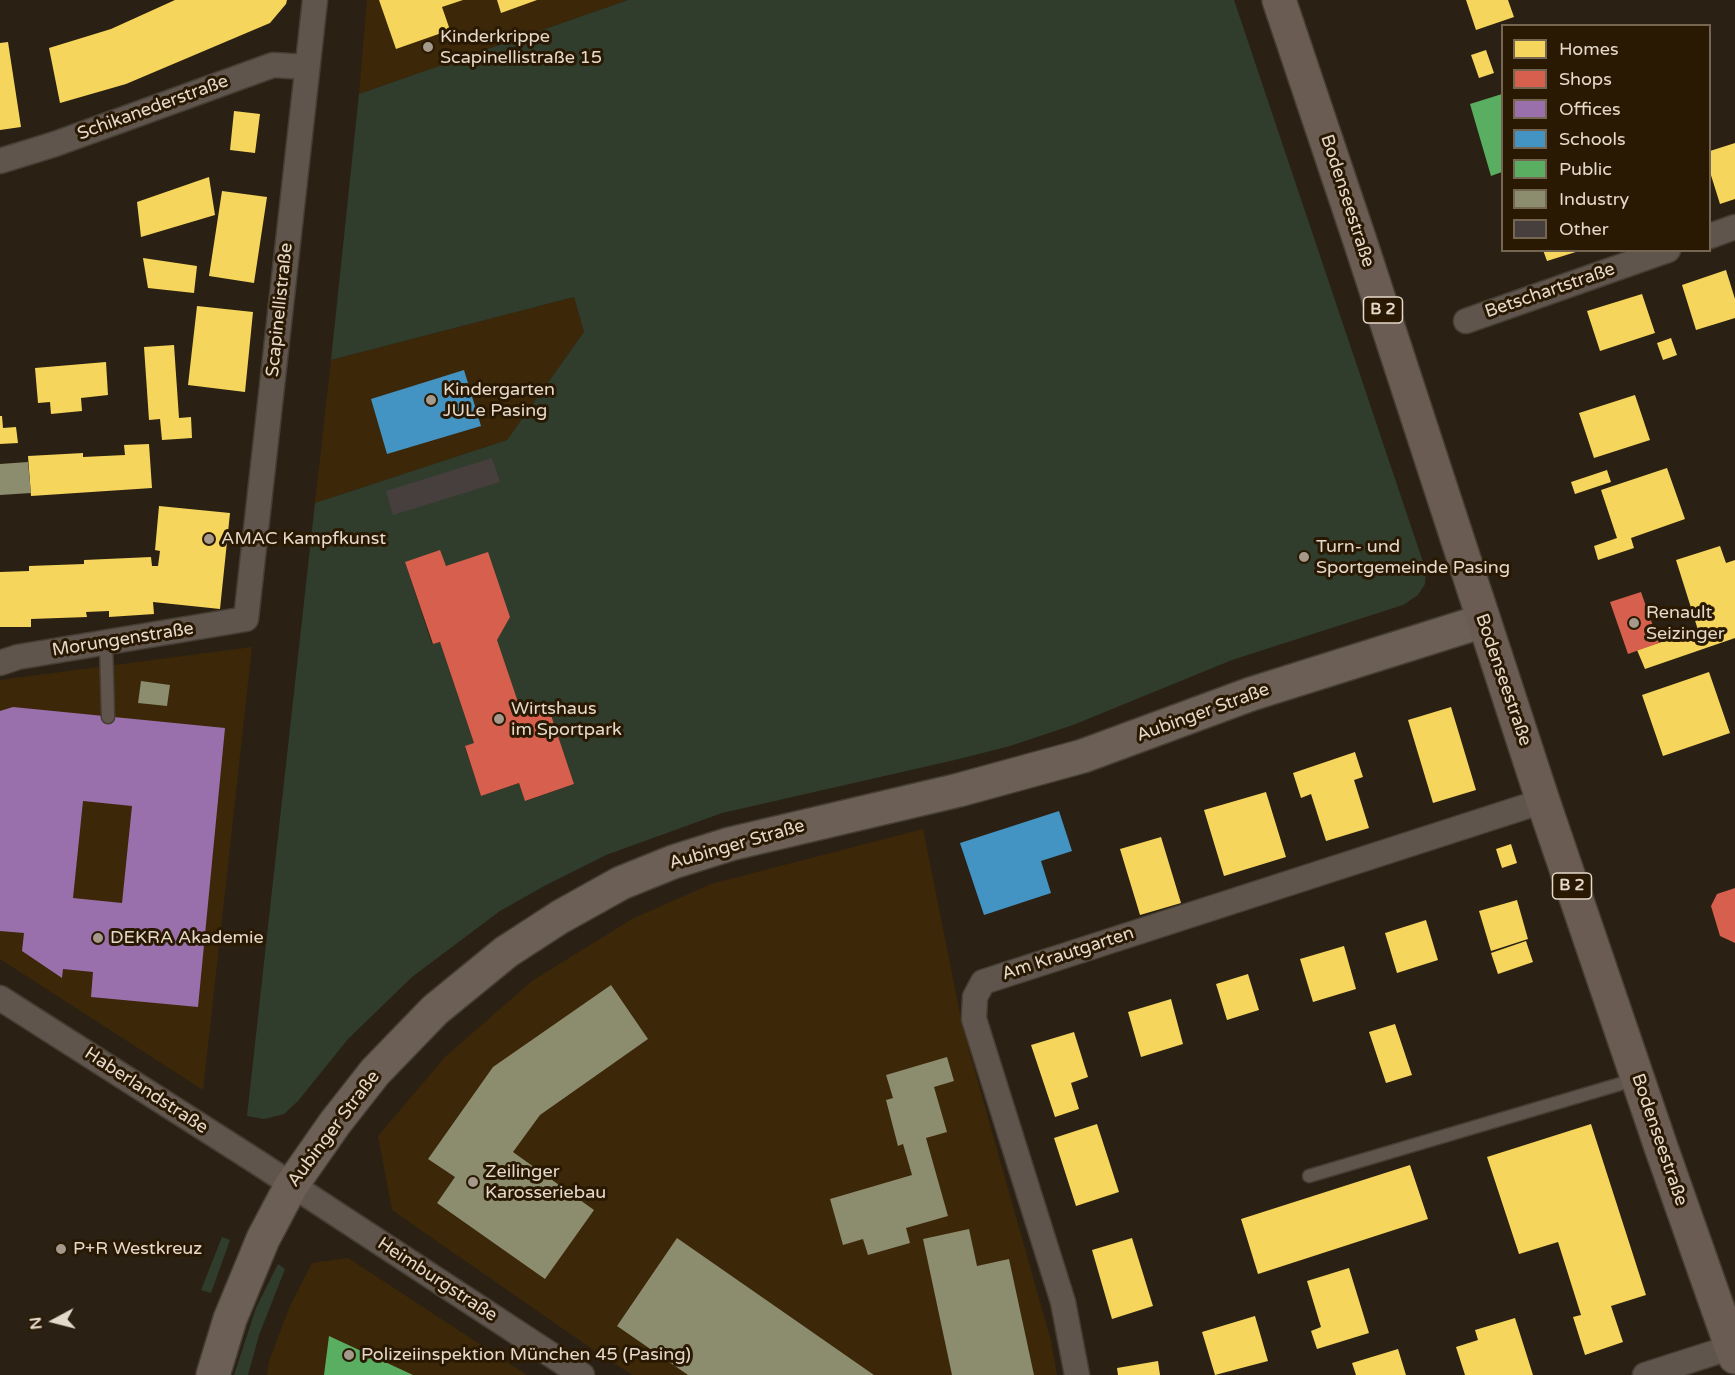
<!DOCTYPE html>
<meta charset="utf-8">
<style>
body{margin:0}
#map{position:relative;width:1735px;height:1375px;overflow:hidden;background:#2a2114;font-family:"Varela Round",sans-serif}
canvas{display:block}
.legend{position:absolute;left:1501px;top:24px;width:210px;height:228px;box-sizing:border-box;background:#2a1902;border:2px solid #756652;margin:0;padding:8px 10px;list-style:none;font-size:18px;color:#e5d9cb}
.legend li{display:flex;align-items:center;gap:12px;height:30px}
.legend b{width:30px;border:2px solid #756652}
.north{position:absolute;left:24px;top:1291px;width:60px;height:60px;-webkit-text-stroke:4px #2a1902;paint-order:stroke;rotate:263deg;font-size:16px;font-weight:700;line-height:24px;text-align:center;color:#e5d9cb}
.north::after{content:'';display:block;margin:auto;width:21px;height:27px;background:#e5d9cb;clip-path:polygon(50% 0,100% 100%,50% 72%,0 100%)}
</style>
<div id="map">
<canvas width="1735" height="1375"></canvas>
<ul class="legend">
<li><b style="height:16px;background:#f6d55c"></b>Homes</li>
<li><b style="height:16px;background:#d6604d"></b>Shops</li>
<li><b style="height:16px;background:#9970ab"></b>Offices</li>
<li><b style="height:16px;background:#4393c3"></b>Schools</li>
<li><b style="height:16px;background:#5aae61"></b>Public</li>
<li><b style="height:16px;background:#8c8c6e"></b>Industry</li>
<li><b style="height:16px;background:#463f3e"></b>Other</li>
</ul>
<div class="north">N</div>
</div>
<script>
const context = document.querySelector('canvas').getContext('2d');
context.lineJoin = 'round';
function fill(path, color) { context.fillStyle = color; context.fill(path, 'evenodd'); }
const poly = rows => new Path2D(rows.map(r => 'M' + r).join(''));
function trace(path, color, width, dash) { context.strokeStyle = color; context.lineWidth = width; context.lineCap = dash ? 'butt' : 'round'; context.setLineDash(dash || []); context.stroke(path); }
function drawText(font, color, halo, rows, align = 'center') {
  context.font = font + ' "Varela Round",sans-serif'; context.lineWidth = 6; context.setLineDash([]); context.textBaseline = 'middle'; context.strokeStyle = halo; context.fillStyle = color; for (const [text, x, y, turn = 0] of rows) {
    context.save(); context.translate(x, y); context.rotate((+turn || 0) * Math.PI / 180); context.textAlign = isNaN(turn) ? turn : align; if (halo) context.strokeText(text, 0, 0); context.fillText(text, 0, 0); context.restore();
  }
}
const built = poly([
 [367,0,628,0,359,94],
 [574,297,584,332,507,440,315,503,331,360],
 [252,647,203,1090,0,959,0,680],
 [923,829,963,1029,1051,1341,1057,1375,633,1375,605,1358,392,1210,378,1136,446,1056,532,981,632,919,711,884],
 [348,1258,527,1375,267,1375,269,1361,290,1306,312,1263]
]);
const green = poly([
 [628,0,1234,0,1426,571,1425,584,1418,595,1403,605,1232,660,1073,725,1010,746,959,759,722,813,606,855,546,885,500,911,412,977,348,1039,298,1101,284,1114,264,1119,247,1116,315,503,507,440,584,332,574,297,331,360,359,94],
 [405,562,446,566,522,714,548,706,574,784,526,801,519,783,481,796,465,747,474,743,440,642,432,644],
 [222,1237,230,1240,211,1293,201,1290],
 [278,1264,285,1269,259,1335,248,1375,234,1375,256,1308]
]);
const homes = poly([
 [175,0,287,0,286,4,270,23,126,84,60,103,49,48,111,29],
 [379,0,463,0,442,7,450,30,396,49],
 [497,0,537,0,501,13],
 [1466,0,1508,0,1514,17,1476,30],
 [8,42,21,127,0,130,0,43],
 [1486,50,1494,73,1479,78,1471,55],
 [234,111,260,114,255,153,230,150],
 [1735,143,1735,199,1720,204,1710,172,1710,151],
 [209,177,215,215,141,237,137,202],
 [222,191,267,197,254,283,209,276],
 [1543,250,1579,250,1579,251,1547,261],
 [143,258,197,266,194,293,148,288],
 [1726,270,1735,299,1735,318,1696,330,1682,285],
 [1642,294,1655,333,1600,351,1587,311],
 [197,306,253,312,245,392,188,385],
 [1671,338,1677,355,1663,360,1657,343],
 [174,345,179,418,191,417,192,438,162,440,160,419,149,420,144,347],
 [106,362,108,395,81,398,82,411,51,414,50,402,38,403,35,368],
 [1635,395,1650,440,1594,458,1579,413],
 [0,416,2,416,3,428,16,427,18,443,0,444],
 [149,444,152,488,31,496,28,456,83,453,83,457,125,455,124,445],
 [1667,468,1685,519,1631,538,1634,548,1598,560,1594,546,1617,538,1601,490],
 [1607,470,1611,482,1575,494,1571,482],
 [159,506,230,513,220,609,153,602,154,614,109,617,109,611,86,612,87,617,31,619,31,627,0,627,0,572,29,571,29,566,84,564,84,560,151,557,152,566,158,566,160,551,155,550],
 [1720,546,1726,563,1735,560,1735,638,1645,669,1637,650,1698,630,1676,560],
 [1709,672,1730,733,1663,756,1642,695],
 [1451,707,1476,790,1433,803,1408,720],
 [1355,752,1363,777,1354,780,1369,828,1326,841,1311,794,1301,798,1293,773],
 [1266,792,1286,857,1224,876,1204,810],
 [1161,837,1181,903,1140,915,1120,849],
 [1511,844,1517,863,1502,868,1496,849],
 [1517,900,1528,939,1491,951,1479,911],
 [1426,920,1438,960,1397,973,1385,933],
 [1526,941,1533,962,1498,974,1491,953],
 [1344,946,1356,989,1313,1002,1300,959],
 [1248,974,1259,1010,1227,1020,1216,984],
 [1171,999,1183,1044,1141,1057,1128,1012],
 [1395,1024,1412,1075,1386,1083,1369,1032],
 [1074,1032,1088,1077,1071,1083,1079,1109,1055,1117,1031,1045],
 [1097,1124,1119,1192,1076,1206,1054,1138],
 [1591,1124,1646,1295,1611,1306,1623,1342,1585,1355,1573,1317,1581,1315,1558,1242,1519,1254,1487,1157],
 [1410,1165,1428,1219,1258,1274,1241,1219],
 [1132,1238,1153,1306,1112,1319,1092,1250],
 [1349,1268,1369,1333,1317,1349,1311,1331,1321,1327,1307,1281],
 [1255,1316,1268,1361,1215,1375,1202,1332],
 [1515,1318,1533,1375,1465,1375,1456,1347,1478,1340,1475,1330],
 [1398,1349,1406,1375,1356,1375,1352,1363],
 [1158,1361,1160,1375,1118,1375,1117,1368]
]);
const shops = poly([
 [440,550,446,566,488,552,510,617,497,640,522,714,548,706,574,784,525,801,519,783,481,796,465,746,474,743,440,642,433,644,405,562],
 [1641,592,1659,643,1628,654,1610,602],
 [1735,888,1735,943,1720,936,1711,906,1717,894]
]);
const offices = poly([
 [13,707,225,728,198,1007,91,997,93,972,63,969,62,978,22,951,24,933,0,931,0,711],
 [83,801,132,806,122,903,73,898]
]);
const schools = poly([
 [464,370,481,426,387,454,371,399],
 [1059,811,1072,851,1041,861,1051,893,984,915,960,843]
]);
const public = poly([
 [1502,94,1502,172,1491,176,1470,104],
 [329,1336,413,1375,324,1375]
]);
const industry = poly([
 [28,462,31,493,0,495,0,464],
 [141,681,170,685,167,706,138,703],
 [611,985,648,1039,540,1115,513,1152,594,1210,545,1279,437,1203,455,1177,428,1159,493,1067],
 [947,1057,954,1081,934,1087,947,1132,926,1138,948,1216,906,1228,910,1243,868,1255,863,1239,843,1245,830,1199,912,1175,903,1144,898,1146,886,1100,893,1098,886,1075],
 [969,1229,977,1266,1009,1259,1034,1375,952,1375,923,1239],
 [677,1238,874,1375,688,1375,617,1326]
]);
const building = poly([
 [492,458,500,482,393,515,386,491]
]);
const service = poly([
 [106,643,108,717],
 [1309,1176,1637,1079]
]);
const minor = poly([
 [0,161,55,144,273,65,307,67],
 [1710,236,1735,227],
 [1466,321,1668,250],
 [0,663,18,657,246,619,315,0],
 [0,998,257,1162,582,1375],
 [1077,1375,1063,1302,974,1019,975,997,983,982,1543,801],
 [1645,1375,1735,1346]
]);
const secondary = poly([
 [213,1375,230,1319,263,1239,291,1186,335,1123,375,1072,435,1010,506,952,560,917,621,883,673,862,730,844,959,790,1083,756,1251,694,1483,621]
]);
const primary = poly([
 [1279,0,1360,241,1543,801,1662,1150,1735,1357]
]);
const markers = [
 [428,47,6,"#a4998b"],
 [431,400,6,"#a4998b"],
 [209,539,6,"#a4998b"],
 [1304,557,6,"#a4998b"],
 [1634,623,6,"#a4998b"],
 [499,719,6,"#a4998b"],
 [98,938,6,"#a4998b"],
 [473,1182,6,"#a4998b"],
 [61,1249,6,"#a4998b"],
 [349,1355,6,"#a4998b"]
];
const shields = [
 [1383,310,39],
 [1572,886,39]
];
const shieldNames = [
 ["B 2",1383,310],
 ["B 2",1572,886]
];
const poiNames = [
 ["Kinderkrippe",440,37],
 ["Scapinellistraße 15",440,58],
 ["Kindergarten",443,390],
 ["JULe Pasing",443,411],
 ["AMAC Kampfkunst",221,539],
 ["Turn- und",1316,547],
 ["Sportgemeinde Pasing",1316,568],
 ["Renault",1646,613],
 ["Seizinger",1646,634],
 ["Wirtshaus",511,709],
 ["im Sportpark",511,730],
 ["DEKRA Akademie",110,938],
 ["Zeilinger",485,1172],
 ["Karosseriebau",485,1193],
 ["P+R Westkreuz",73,1249],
 ["Polizeiinspektion München 45 (Pasing)",361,1355]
];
const streetNames = [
 ["Schikanederstraße",153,108,-20],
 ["Bodenseestraße",1347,201,72],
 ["Betschartstraße",1550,291,-19],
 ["Scapinellistraße",280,310,-84],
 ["Morungenstraße",123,640,-9],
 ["Bodenseestraße",1503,680,71],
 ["Aubinger Straße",1203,713,-20],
 ["Aubinger Straße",737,845,-16],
 ["Am Krautgarten",1068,954,-18],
 ["Haberlandstraße",146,1091,33],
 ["Aubinger Straße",334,1129,-53],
 ["Bodenseestraße",1659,1140,71],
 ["Heimburgstraße",437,1280,33]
];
fill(built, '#3c2709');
fill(green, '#303d2c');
fill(homes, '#f6d55c');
fill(shops, '#d6604d');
fill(offices, '#9970ab');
fill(schools, '#4393c3');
fill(public, '#5aae61');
fill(industry, '#8c8c6e');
fill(building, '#463f3e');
trace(service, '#463e33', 15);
trace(minor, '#463e33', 27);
trace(secondary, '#463e33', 36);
trace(primary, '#463e33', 36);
trace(service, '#5f554d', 12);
trace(minor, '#5f554d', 24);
trace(secondary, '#6b5f56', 33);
trace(primary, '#6a5c52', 33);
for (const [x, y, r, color] of markers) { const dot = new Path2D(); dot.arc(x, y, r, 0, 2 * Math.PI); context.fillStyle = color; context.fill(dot); trace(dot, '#2a1902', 2); }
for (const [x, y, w] of shields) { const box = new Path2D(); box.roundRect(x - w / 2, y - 13, w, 26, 4.5); context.fillStyle = '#2a1902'; context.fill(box); trace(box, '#e5d9cb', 1.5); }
drawText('bold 16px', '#e5d9cb', null, shieldNames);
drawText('18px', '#e5d9cb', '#2a1902', poiNames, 'left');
drawText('18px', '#e5d9cb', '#2a1902', streetNames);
</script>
